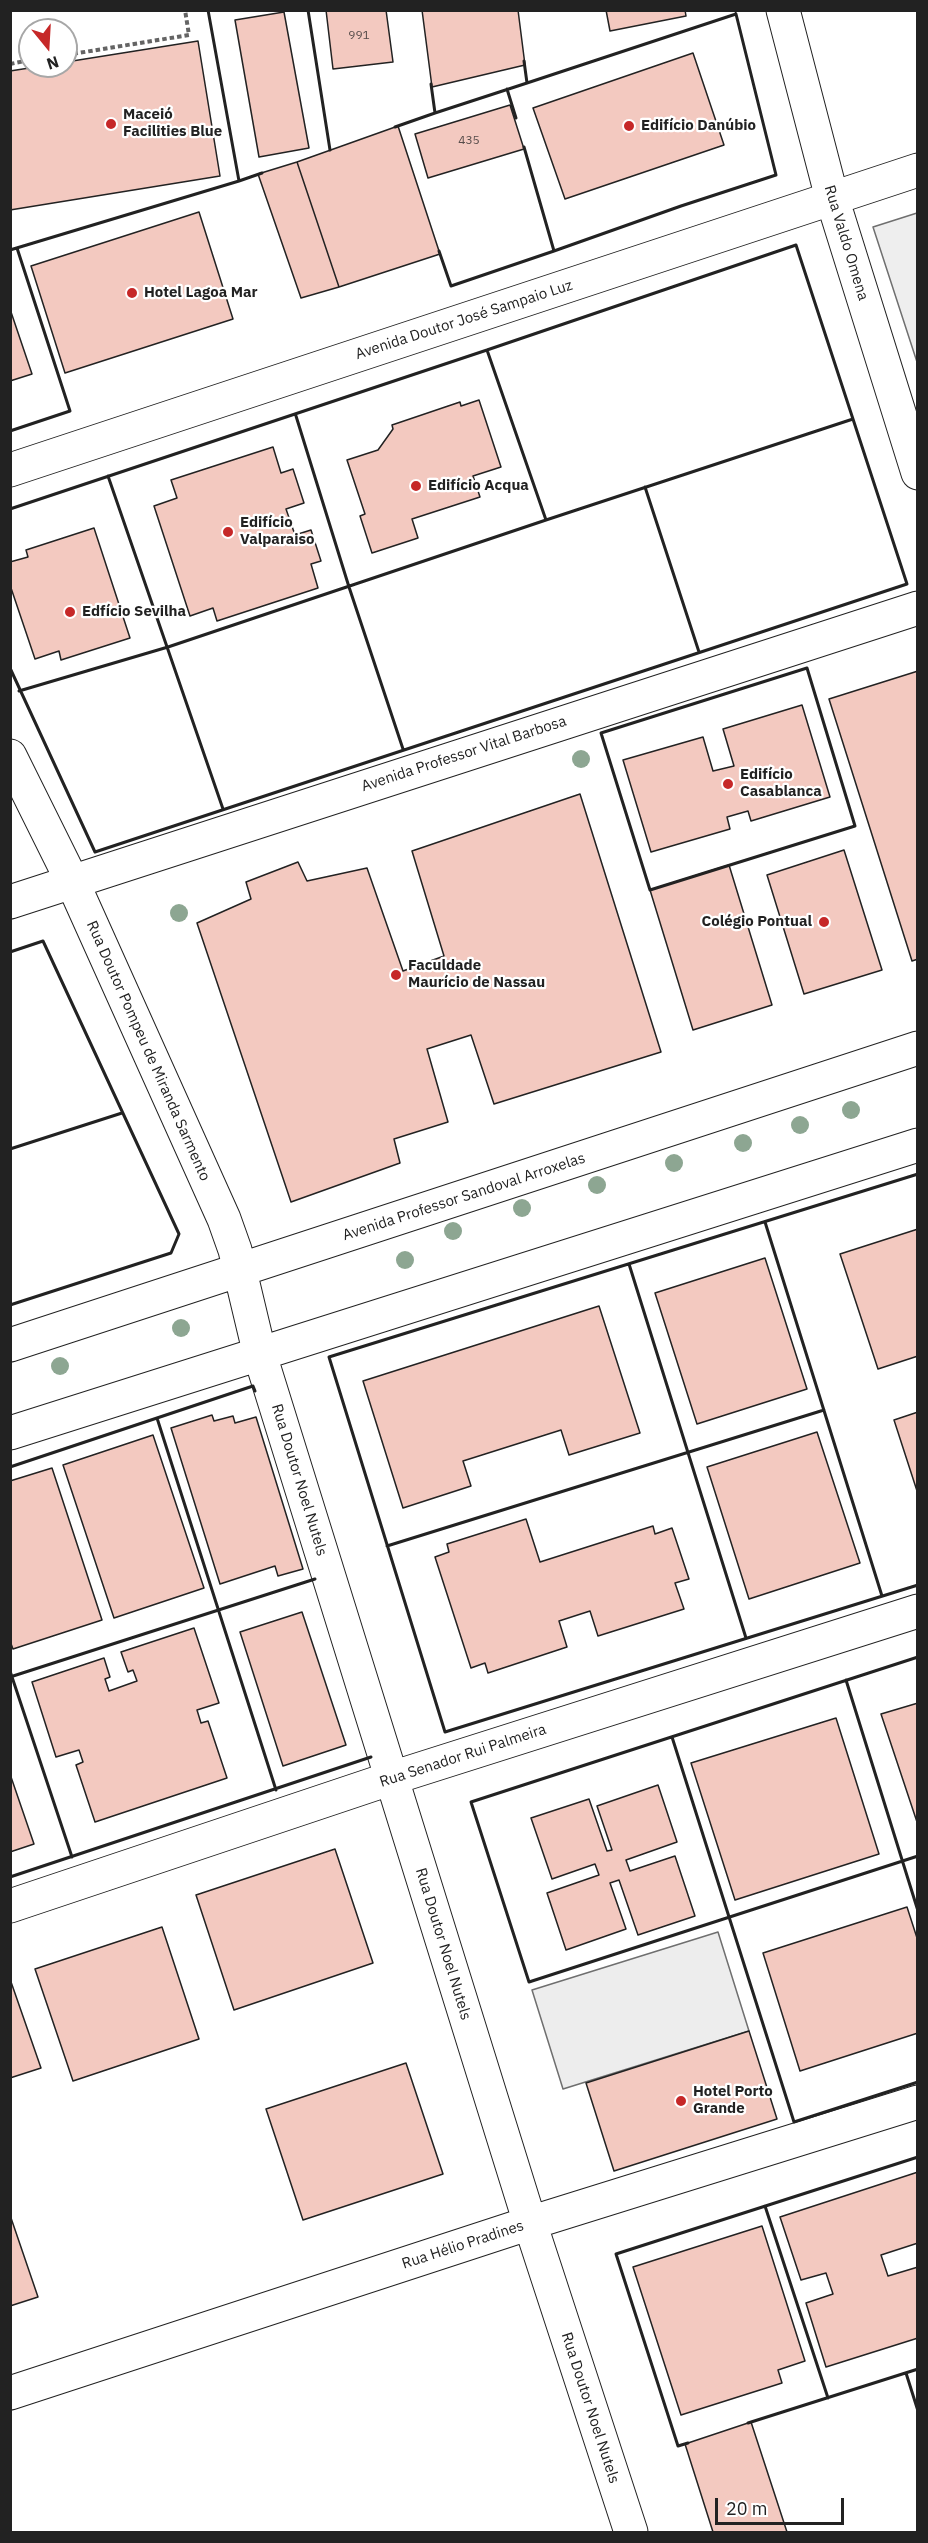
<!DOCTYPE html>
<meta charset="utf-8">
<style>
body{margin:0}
#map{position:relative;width:928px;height:2543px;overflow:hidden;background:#fff;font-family:"IBM Plex Sans",sans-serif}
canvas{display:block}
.frame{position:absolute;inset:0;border:12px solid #222;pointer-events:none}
.north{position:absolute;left:18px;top:18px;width:60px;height:60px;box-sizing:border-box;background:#fff;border:2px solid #a7a7a7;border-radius:50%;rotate:162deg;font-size:16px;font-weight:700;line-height:24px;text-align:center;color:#222}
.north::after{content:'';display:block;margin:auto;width:21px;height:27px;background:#c62828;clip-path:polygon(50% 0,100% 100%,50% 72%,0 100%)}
.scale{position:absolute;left:715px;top:2498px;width:129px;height:27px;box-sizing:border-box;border:3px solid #222;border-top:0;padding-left:8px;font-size:18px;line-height:21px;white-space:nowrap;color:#222;-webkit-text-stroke:4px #fff;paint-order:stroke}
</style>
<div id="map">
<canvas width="928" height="2543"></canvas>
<div class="frame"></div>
<div class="north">N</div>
<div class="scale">20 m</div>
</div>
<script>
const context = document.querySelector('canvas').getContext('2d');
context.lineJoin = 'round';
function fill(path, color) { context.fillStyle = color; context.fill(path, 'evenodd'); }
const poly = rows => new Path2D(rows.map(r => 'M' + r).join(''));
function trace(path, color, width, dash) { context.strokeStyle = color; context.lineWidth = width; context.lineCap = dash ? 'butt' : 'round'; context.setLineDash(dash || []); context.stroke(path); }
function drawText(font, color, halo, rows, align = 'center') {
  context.font = font + ' "IBM Plex Sans",sans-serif'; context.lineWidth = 4.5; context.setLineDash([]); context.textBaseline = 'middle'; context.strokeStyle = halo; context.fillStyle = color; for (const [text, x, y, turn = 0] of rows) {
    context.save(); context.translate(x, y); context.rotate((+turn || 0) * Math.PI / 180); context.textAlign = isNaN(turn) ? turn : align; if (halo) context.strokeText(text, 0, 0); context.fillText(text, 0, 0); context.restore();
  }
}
const green = poly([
 [917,213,918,213,917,362,873,227,917,213]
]);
const parking = poly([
 [718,1932,749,2031,563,2089,532,1990,718,1932]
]);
const building = poly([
 [326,10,386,10,393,62,333,69,326,10],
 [422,10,518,10,525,65,432,87,422,10],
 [606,10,685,10,686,16,610,31,606,10],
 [284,12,309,148,259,157,235,20,284,12],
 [198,41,220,176,10,210,10,71,42,66,66,66,66,62,198,41],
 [693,53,724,145,565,199,533,108,693,53],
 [510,105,524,149,428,178,415,134,510,105],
 [398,126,440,254,339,287,297,162,398,126],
 [297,162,339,287,301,298,258,174,297,162],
 [199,212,233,319,65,373,31,266,199,212],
 [10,309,32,374,10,381,10,309],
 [479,400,501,467,473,476,480,497,412,519,418,538,372,553,360,516,365,514,347,460,378,450,393,429,392,425,460,402,461,406,479,400],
 [273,447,281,473,293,469,304,503,286,509,295,535,311,530,321,561,311,564,318,588,217,621,213,608,190,616,154,506,177,498,171,480,273,447],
 [94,528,130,638,61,660,59,651,35,659,10,585,10,562,28,557,26,550,94,528],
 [918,671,918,959,912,961,829,699,918,671],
 [802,705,830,797,751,821,748,811,727,817,730,829,651,852,623,760,703,737,713,771,734,766,723,729,802,705],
 [580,794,661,1052,494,1104,471,1035,427,1049,448,1122,394,1139,400,1163,291,1202,197,923,251,899,246,882,298,862,307,881,367,868,403,971,444,956,412,851,580,794],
 [844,850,882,970,804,994,767,875,844,850],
 [729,865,772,1005,693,1030,650,890,729,865],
 [918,1229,918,1356,878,1369,840,1254,918,1229],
 [765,1258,807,1389,697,1424,655,1293,765,1258],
 [599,1306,640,1433,569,1455,561,1430,463,1461,471,1486,403,1508,363,1381,599,1306],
 [918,1412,918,1494,894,1420,918,1412],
 [212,1415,214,1421,233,1416,235,1423,256,1417,303,1569,278,1576,275,1566,220,1584,171,1428,212,1415],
 [817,1432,860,1563,749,1599,707,1467,817,1432],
 [153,1435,204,1588,114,1618,63,1465,153,1435],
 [52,1468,102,1620,13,1649,10,1641,10,1481,52,1468],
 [526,1519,540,1562,653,1526,655,1534,672,1528,689,1579,675,1583,684,1609,598,1636,590,1611,559,1621,567,1647,488,1673,485,1663,471,1668,435,1557,449,1552,447,1544,526,1519],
 [302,1612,346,1745,283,1766,240,1632,302,1612],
 [194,1628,219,1703,197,1710,201,1723,208,1721,227,1778,95,1822,76,1765,83,1762,79,1750,56,1757,32,1682,104,1658,110,1677,105,1679,109,1691,137,1681,133,1670,128,1672,121,1652,194,1628],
 [918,1703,918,1825,881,1714,918,1703],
 [836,1718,879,1854,735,1900,691,1763,836,1718],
 [10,1774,34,1844,10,1852,10,1774],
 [658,1785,677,1842,626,1860,630,1871,675,1856,695,1916,638,1935,619,1880,610,1883,626,1929,566,1950,547,1893,599,1875,595,1864,552,1879,531,1818,589,1799,607,1851,612,1850,597,1806,658,1785],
 [335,1849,373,1963,234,2010,196,1895,335,1849],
 [907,1907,918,1941,918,2033,800,2071,763,1953,907,1907],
 [162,1927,199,2039,73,2081,35,1969,162,1927],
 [10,1979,41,2068,10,2078,10,1979],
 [749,2031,777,2119,614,2171,586,2083,749,2031],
 [406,2063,443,2174,303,2220,266,2109,406,2063],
 [918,2172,918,2243,881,2255,888,2276,918,2267,918,2338,826,2367,806,2303,833,2294,826,2273,801,2280,780,2217,918,2172],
 [10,2215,38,2297,10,2306,10,2215],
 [762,2226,805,2361,778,2370,782,2383,681,2415,633,2267,762,2226],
 [751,2422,787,2532,713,2532,685,2444,751,2422]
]);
const path = poly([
 [66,55,189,35,185,10],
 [10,64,30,60]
]);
const minor = poly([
 [783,10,832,198,918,473],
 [10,470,918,170],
 [10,756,72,881,224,1219,235,1250,260,1355,530,2223,631,2532],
 [10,902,918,608],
 [10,1345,918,1048],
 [10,1433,918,1145],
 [10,1906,392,1778,918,1611],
 [10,2393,530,2223,918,2102]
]);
const fence = poly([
 [735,10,736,14]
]);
const wall = poly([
 [208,10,239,181,262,173],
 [308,10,330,150],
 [431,84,435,113,527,83,524,61],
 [507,89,516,118],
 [395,127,435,113],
 [524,147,554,251,681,206,776,175,736,14,527,83],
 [10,250,239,181],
 [439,251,451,286,554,251],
 [296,416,349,587,403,749],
 [10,431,70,411,17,248],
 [108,476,223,809],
 [645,487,699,652],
 [10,509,487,350],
 [10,668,95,852,907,584,796,245,487,350,546,520,853,419],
 [807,668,855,826,650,890,601,733,807,668],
 [19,691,168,647,546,520],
 [10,952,43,941,179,1234,171,1253,10,1305],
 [10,1149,122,1113],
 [918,1174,329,1357,445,1732,918,1585],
 [765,1222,882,1596],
 [629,1264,746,1638],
 [157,1418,276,1790],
 [10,1467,253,1386,255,1391],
 [387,1546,824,1410],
 [918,1657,471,1802,529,1982,918,1856],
 [10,1671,72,1857],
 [10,1677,315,1579],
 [846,1680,918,1911],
 [672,1737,794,2122,918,2082],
 [10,1877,371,1757],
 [765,2206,828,2398],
 [906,2373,918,2411],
 [748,2423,918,2369],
 [688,2443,678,2446,616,2254,918,2157]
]);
const trees = [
 [581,759],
 [179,913],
 [851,1110],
 [800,1125],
 [743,1143],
 [674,1163],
 [597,1185],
 [522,1208],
 [453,1231],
 [405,1260],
 [181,1328],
 [60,1366]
];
const markers = [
 [111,124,6,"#c62828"],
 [629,126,6,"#c62828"],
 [132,293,6,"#c62828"],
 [416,486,6,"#c62828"],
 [228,532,6,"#c62828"],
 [70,612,6,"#c62828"],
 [728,784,6,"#c62828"],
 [824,922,6,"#c62828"],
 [396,975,6,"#c62828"],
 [681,2101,6,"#c62828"]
];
const numberNames = [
 ["991",359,36],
 ["435",469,141]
];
const poiNames = [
 ["Maceió",123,115],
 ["Facilities Blue",123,132],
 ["Edifício Danúbio",641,126],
 ["Hotel Lagoa Mar",144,293],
 ["Edifício Acqua",428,486],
 ["Edifício",240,523],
 ["Valparaiso",240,540],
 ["Edfício Sevilha",82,612],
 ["Edifício",740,775],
 ["Casablanca",740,792],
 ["Colégio Pontual",812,922,"right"],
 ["Faculdade",408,966],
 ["Maurício de Nassau",408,983],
 ["Hotel Porto",693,2092],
 ["Grande",693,2109]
];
const streetNames = [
 ["Rua Valdo Omena",846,243,73],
 ["Avenida Doutor José Sampaio Luz",464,320,-18],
 ["Avenida Professor Vital Barbosa",464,754,-18],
 ["Rua Doutor Pompeu de Miranda Sarmento",148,1051,66],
 ["Avenida Professor Sandoval Arroxelas",464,1197,-18],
 ["Rua Doutor Noel Nutels",299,1480,73],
 ["Rua Senador Rui Palmeira",463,1756,-18],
 ["Rua Doutor Noel Nutels",443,1944,73],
 ["Rua Hélio Pradines",463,2245,-18],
 ["Rua Doutor Noel Nutels",590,2408,72]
];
fill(green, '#eee');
trace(green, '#6f6f6f', 1.5);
fill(parking, '#ededed');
trace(parking, '#6f6f6f', 1.5);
fill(building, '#f3c9c0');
trace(building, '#222', 1.5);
trace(minor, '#222', 35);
trace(path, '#646464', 4, [4.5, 3]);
trace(minor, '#fff', 33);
trace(fence, '#222', 1.5, [8, 3]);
trace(wall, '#222', 3);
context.fillStyle = '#8da692';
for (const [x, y] of trees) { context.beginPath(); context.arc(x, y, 9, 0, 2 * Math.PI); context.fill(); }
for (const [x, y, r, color] of markers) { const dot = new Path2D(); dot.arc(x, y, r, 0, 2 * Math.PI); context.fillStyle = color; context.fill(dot); trace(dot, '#fff', 2); }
drawText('12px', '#564c4a', null, numberNames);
drawText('bold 15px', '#222', '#fff', poiNames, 'left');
drawText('15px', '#222', '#fff', streetNames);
</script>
